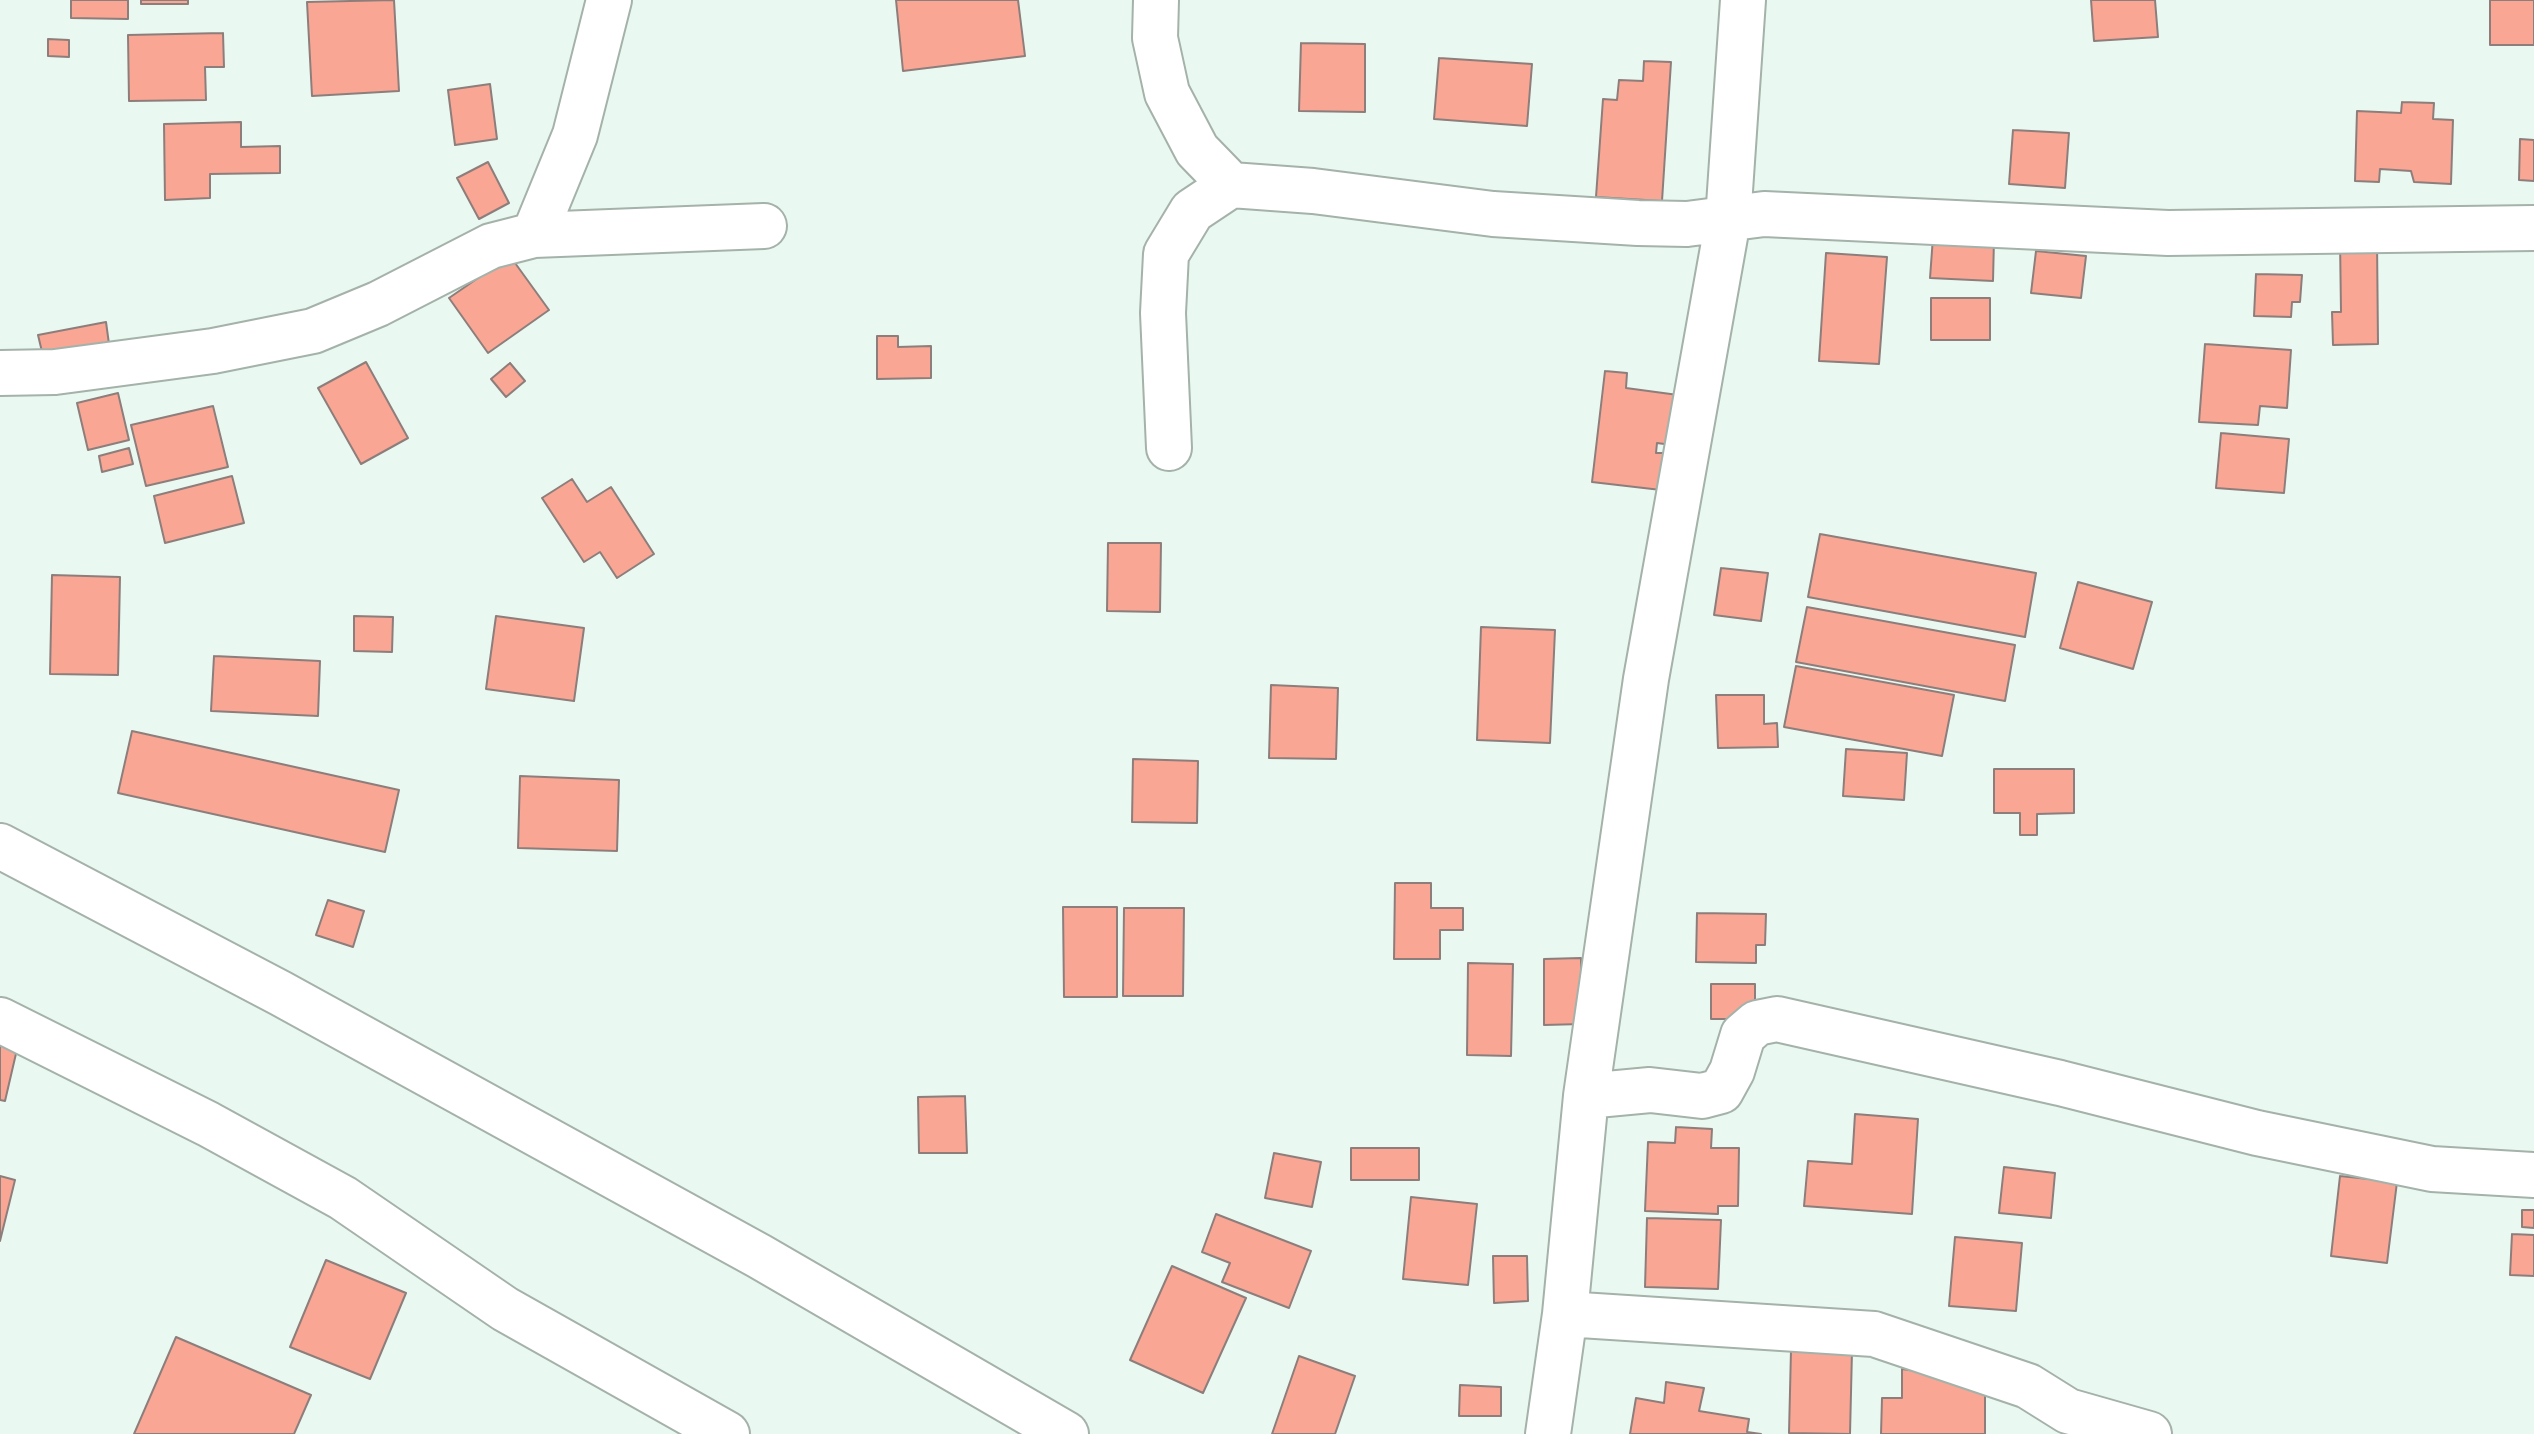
<!DOCTYPE html>
<style>
body{margin:0}
canvas{display:block;background:#e9f8f0}
</style>
<canvas width="2534" height="1434"></canvas>
<script>
const context = document.querySelector('canvas').getContext('2d');
context.lineJoin = 'round';
function fill(path, color) { context.fillStyle = color; context.fill(path, 'evenodd'); }
const poly = rows => new Path2D(rows.map(r => 'M' + r).join(''));
function trace(path, color, width, dash) { context.strokeStyle = color; context.lineWidth = width; context.lineCap = dash ? 'butt' : 'round'; context.setLineDash(dash || []); context.stroke(path); }
const building = poly([
 [71,0,128,0,128,19,71,18,71,0],
 [141,0,188,0,188,4,141,4,141,0],
 [394,0,399,91,312,96,307,2,394,0],
 [896,0,1018,0,1025,56,903,71,896,0],
 [2091,0,2155,0,2158,37,2094,41,2091,0],
 [2490,0,2534,0,2534,45,2490,45,2490,0],
 [223,33,224,67,205,67,206,100,129,101,128,35,223,33],
 [48,39,69,40,69,57,48,56,48,39],
 [1301,43,1365,44,1365,112,1299,111,1301,43],
 [1439,58,1532,64,1527,126,1434,119,1439,58],
 [1644,61,1671,62,1662,201,1596,197,1603,99,1617,100,1619,80,1643,81,1644,61],
 [490,84,497,139,455,145,448,90,490,84],
 [2402,102,2434,103,2433,119,2453,120,2451,184,2414,182,2411,171,2380,169,2379,182,2355,181,2357,111,2401,113,2402,102],
 [241,122,241,147,280,146,280,173,210,174,210,198,165,200,164,124,241,122],
 [2013,130,2069,133,2065,188,2009,184,2013,130],
 [2520,139,2534,140,2534,181,2519,180,2520,139],
 [488,162,509,203,479,219,457,178,488,162],
 [1933,237,1994,239,1993,281,1930,278,1933,237],
 [2340,240,2377,240,2378,344,2333,345,2332,312,2341,312,2340,240],
 [2036,251,2086,256,2081,298,2031,293,2036,251],
 [1826,253,1887,257,1879,364,1819,361,1826,253],
 [510,256,549,310,488,353,449,298,510,256],
 [2256,274,2302,275,2300,302,2292,302,2291,317,2254,316,2256,274],
 [1931,298,1990,298,1990,340,1931,340,1931,298],
 [106,322,109,344,43,356,38,335,106,322],
 [877,336,898,336,898,347,931,346,931,378,877,379,877,336],
 [2205,344,2291,350,2287,408,2260,406,2258,425,2199,422,2205,344],
 [366,362,408,438,361,464,318,388,366,362],
 [510,363,525,381,506,397,491,379,510,363],
 [1605,371,1627,373,1626,388,1678,395,1672,445,1657,443,1656,453,1665,453,1661,490,1592,482,1605,371],
 [118,393,129,440,88,450,77,403,118,393],
 [213,406,228,467,146,486,131,425,213,406],
 [2221,433,2289,439,2284,493,2216,488,2221,433],
 [129,448,133,464,102,472,99,456,129,448],
 [232,476,244,523,165,543,154,496,232,476],
 [572,479,587,502,611,487,654,554,617,578,600,552,584,562,542,498,572,479],
 [1820,534,2036,573,2025,637,1808,597,1820,534],
 [1108,543,1161,543,1160,612,1107,611,1108,543],
 [1721,568,1768,573,1761,621,1714,615,1721,568],
 [52,575,120,577,118,675,50,674,52,575],
 [2078,582,2152,602,2133,669,2060,648,2078,582],
 [1807,607,2015,645,2005,701,1796,662,1807,607],
 [354,616,393,617,392,652,354,651,354,616],
 [496,616,584,628,574,701,486,689,496,616],
 [1481,627,1555,630,1550,743,1477,740,1481,627],
 [214,656,320,661,318,716,211,711,214,656],
 [1796,666,1954,695,1942,756,1784,727,1796,666],
 [1271,685,1338,688,1336,759,1269,758,1271,685],
 [1716,695,1764,695,1764,724,1777,723,1778,747,1718,748,1716,695],
 [132,731,399,790,385,852,118,793,132,731],
 [1846,749,1907,753,1904,800,1843,796,1846,749],
 [1133,759,1198,761,1197,823,1132,822,1133,759],
 [1994,769,2074,769,2074,813,2037,814,2037,835,2020,835,2020,813,1994,813,1994,769],
 [520,776,619,780,617,851,518,848,520,776],
 [1395,883,1431,883,1431,908,1463,908,1463,930,1440,930,1440,959,1394,959,1395,883],
 [328,900,364,911,353,947,316,935,328,900],
 [1063,907,1117,907,1117,997,1064,997,1063,907],
 [1124,908,1184,908,1183,996,1123,996,1124,908],
 [1697,913,1766,914,1765,945,1756,945,1756,963,1696,962,1697,913],
 [1581,958,1582,1024,1544,1025,1544,959,1581,958],
 [1468,963,1513,964,1511,1056,1467,1055,1468,963],
 [1711,984,1755,984,1755,1019,1711,1019,1711,984],
 [0,1040,18,1045,5,1101,0,1100,0,1040],
 [965,1096,967,1153,919,1153,918,1097,965,1096],
 [1855,1114,1918,1119,1912,1214,1804,1206,1808,1161,1852,1164,1855,1114],
 [1676,1127,1712,1129,1711,1148,1739,1148,1738,1206,1718,1206,1718,1214,1645,1211,1648,1142,1675,1143,1676,1127],
 [1351,1148,1419,1148,1419,1180,1351,1180,1351,1148],
 [1274,1153,1321,1162,1312,1207,1265,1198,1274,1153],
 [2004,1167,2055,1173,2051,1218,1999,1213,2004,1167],
 [0,1176,15,1180,0,1241,0,1176],
 [2340,1176,2397,1182,2387,1263,2331,1256,2340,1176],
 [1411,1197,1477,1204,1468,1285,1403,1279,1411,1197],
 [2522,1210,2534,1210,2534,1228,2522,1227,2522,1210],
 [1216,1214,1311,1251,1289,1308,1222,1282,1230,1263,1202,1252,1216,1214],
 [1647,1218,1721,1220,1718,1289,1645,1287,1647,1218],
 [2512,1234,2534,1235,2534,1276,2510,1275,2512,1234],
 [1955,1237,2022,1243,2016,1311,1949,1306,1955,1237],
 [1493,1256,1527,1256,1528,1301,1494,1303,1493,1256],
 [326,1260,406,1293,370,1379,290,1347,326,1260],
 [1172,1266,1246,1298,1203,1393,1130,1360,1172,1266],
 [176,1337,311,1395,294,1434,134,1434,176,1337],
 [1791,1350,1852,1351,1850,1434,1789,1433,1791,1350],
 [1299,1356,1355,1376,1335,1434,1272,1434,1299,1356],
 [1902,1369,1985,1381,1985,1434,1881,1434,1882,1398,1902,1398,1902,1369],
 [1666,1382,1704,1388,1699,1411,1749,1419,1747,1432,1761,1434,1630,1434,1636,1398,1664,1403,1666,1382],
 [1460,1385,1501,1387,1501,1416,1459,1416,1460,1385]
]);
const minor = poly([
 [1156,0,1155,38,1167,93,1197,150,1231,185],
 [534,235,575,135,609,0],
 [0,373,55,372,213,351,313,331,378,304,491,246,534,235,764,226],
 [1169,448,1163,313,1166,254,1192,211,1231,185,1313,191,1493,214,1638,223,1687,224,1764,214,2168,233,2534,228],
 [0,846,280,993,759,1256,1066,1434],
 [0,1020,208,1124,343,1198,505,1309,727,1434],
 [1586,1096,1650,1090,1702,1096,1721,1091,1732,1071,1743,1035,1757,1023,1777,1019,2060,1083,2257,1133,2432,1169,2534,1175],
 [1565,1314,1874,1334,2028,1386,2068,1411,2149,1434],
 [1548,1434,1565,1314,1586,1096,1646,679,1728,220,1743,0]
]);
fill(building, '#f9a695');
trace(building, '#8d7e7b', 2);
trace(minor, '#a4b2aa', 48);
trace(minor, '#fff', 44);
</script>
